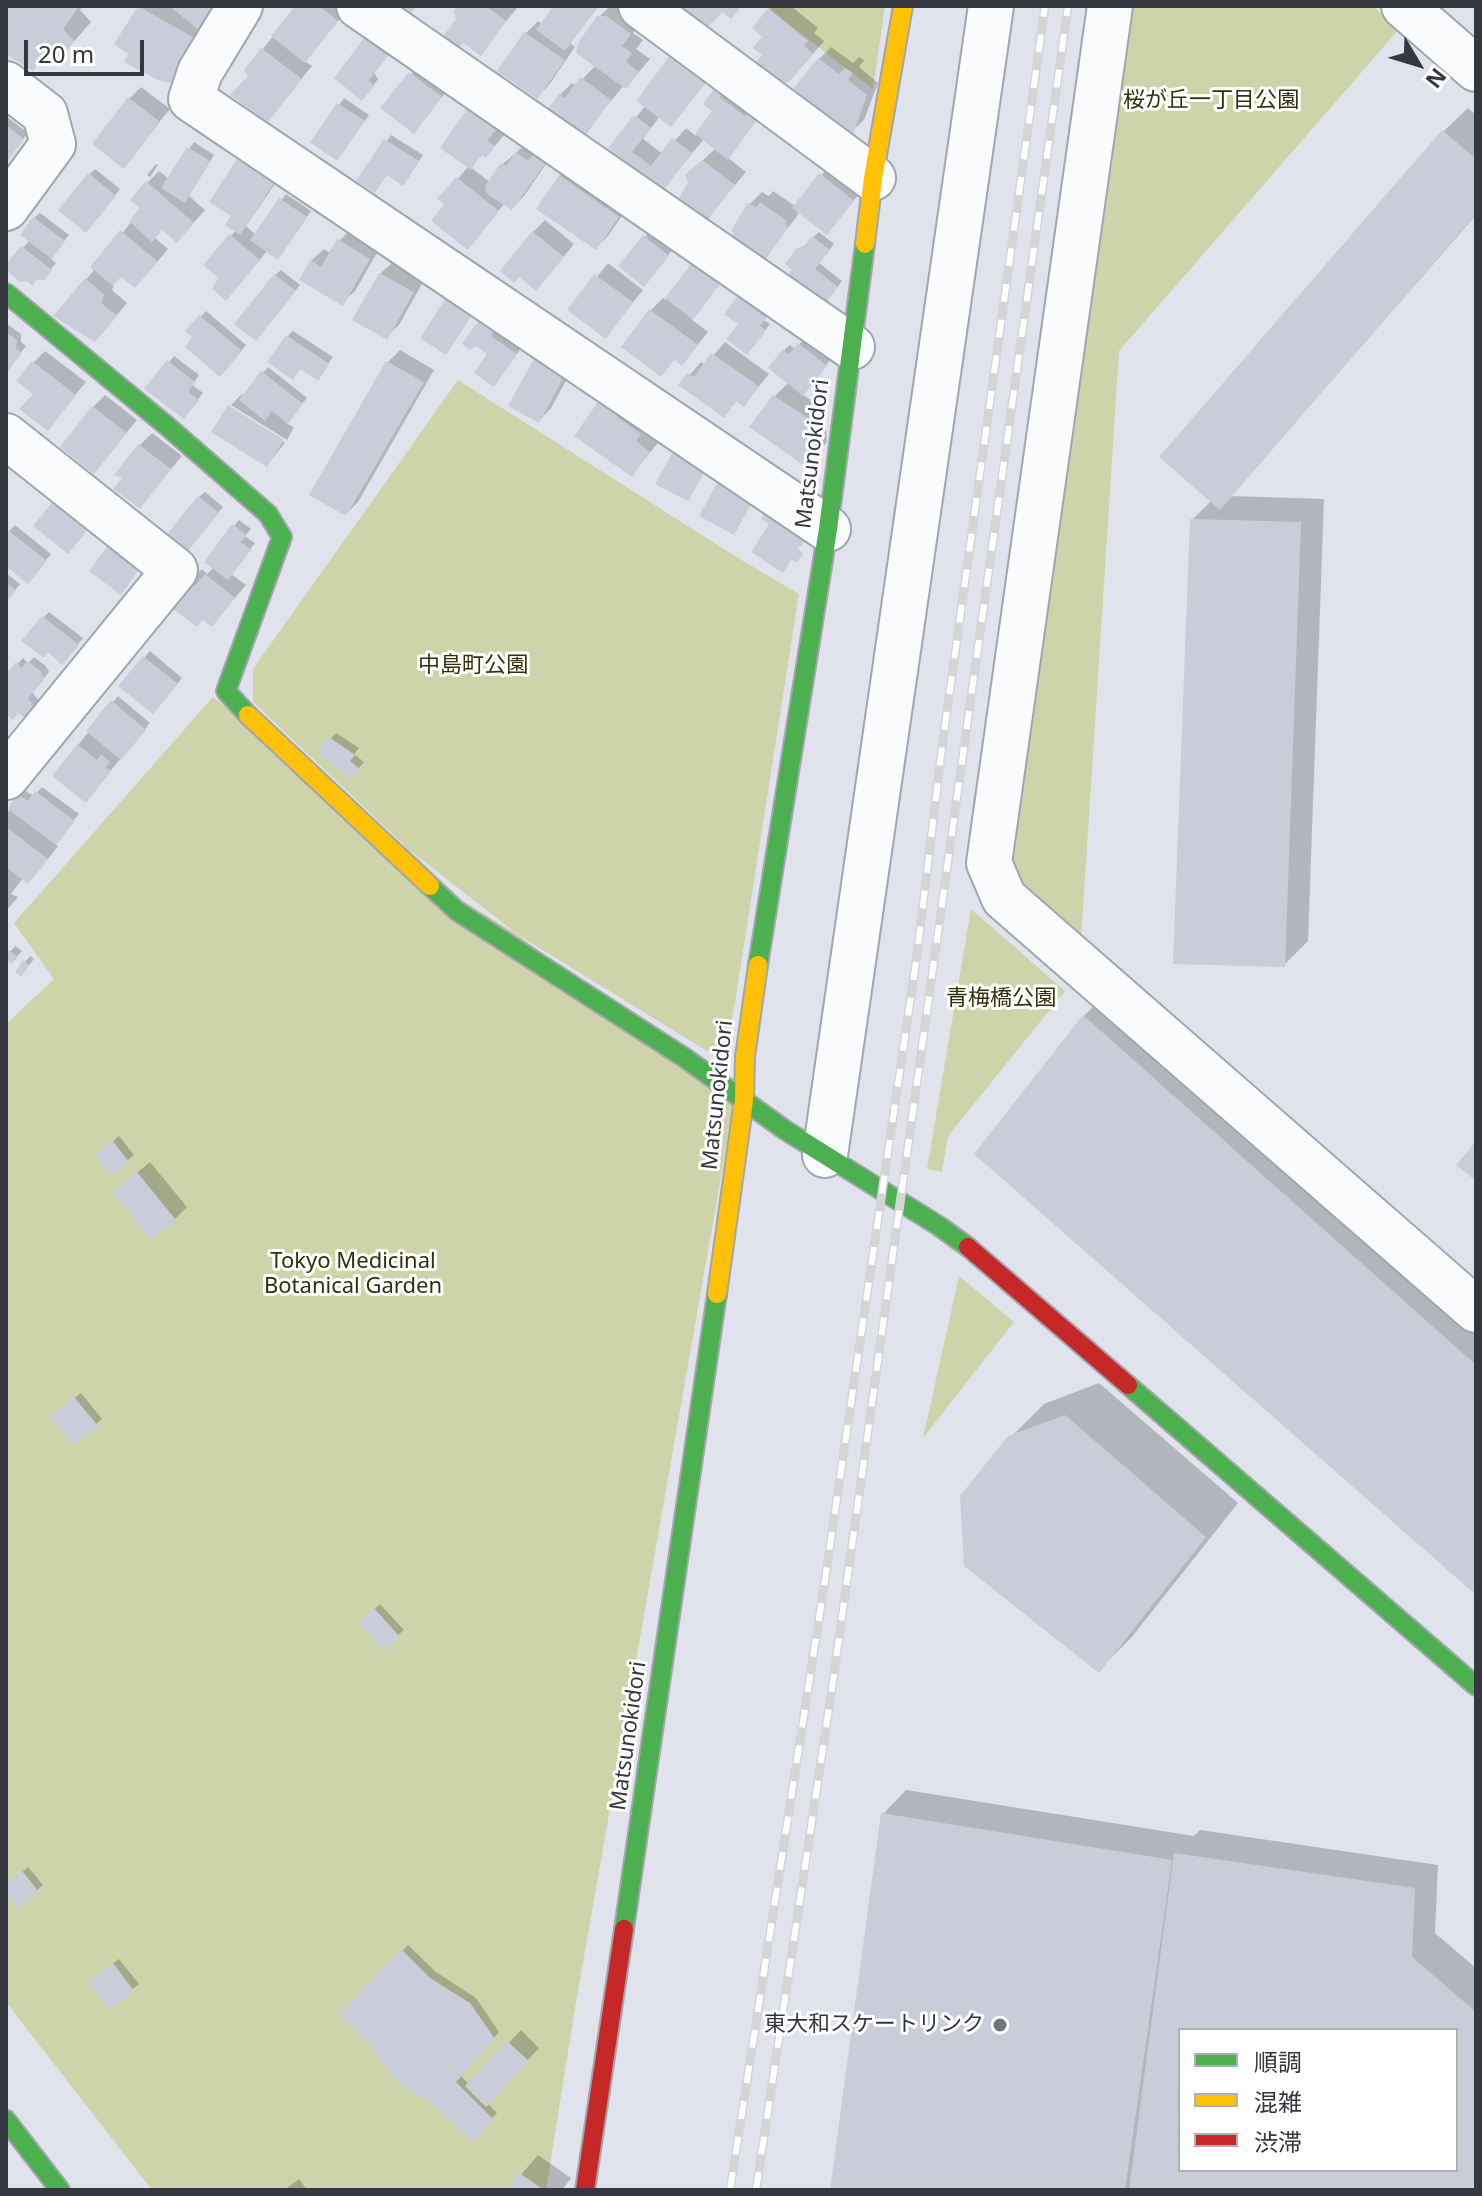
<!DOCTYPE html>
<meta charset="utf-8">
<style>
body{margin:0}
#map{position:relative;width:1482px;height:2196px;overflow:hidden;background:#e0e3ec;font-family:"Noto Sans","Noto Sans JP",sans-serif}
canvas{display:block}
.frame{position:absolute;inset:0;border:8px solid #35383f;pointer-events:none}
.legend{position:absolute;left:1178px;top:2028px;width:280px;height:144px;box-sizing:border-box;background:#fff;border:2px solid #aeafb2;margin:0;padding:10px 14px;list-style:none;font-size:24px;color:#35383f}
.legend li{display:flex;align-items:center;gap:16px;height:40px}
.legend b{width:40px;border:2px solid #aeafb2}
.north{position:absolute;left:1378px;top:24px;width:80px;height:80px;-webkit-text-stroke:6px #fff;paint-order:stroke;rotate:128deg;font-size:22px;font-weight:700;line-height:32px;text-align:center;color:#35383f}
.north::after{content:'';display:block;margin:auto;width:28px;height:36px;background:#35383f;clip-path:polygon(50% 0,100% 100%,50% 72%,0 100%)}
.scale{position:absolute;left:24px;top:40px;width:120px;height:36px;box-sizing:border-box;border:4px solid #35383f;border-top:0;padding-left:10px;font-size:24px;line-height:28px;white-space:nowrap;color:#35383f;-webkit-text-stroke:6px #fff;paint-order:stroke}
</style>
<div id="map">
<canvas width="1482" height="2196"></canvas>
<div class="frame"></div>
<ul class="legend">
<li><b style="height:10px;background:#4caf50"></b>順調</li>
<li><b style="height:10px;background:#ffc107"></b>混雑</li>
<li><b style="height:10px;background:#c62828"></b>渋滞</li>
</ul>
<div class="north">N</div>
<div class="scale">20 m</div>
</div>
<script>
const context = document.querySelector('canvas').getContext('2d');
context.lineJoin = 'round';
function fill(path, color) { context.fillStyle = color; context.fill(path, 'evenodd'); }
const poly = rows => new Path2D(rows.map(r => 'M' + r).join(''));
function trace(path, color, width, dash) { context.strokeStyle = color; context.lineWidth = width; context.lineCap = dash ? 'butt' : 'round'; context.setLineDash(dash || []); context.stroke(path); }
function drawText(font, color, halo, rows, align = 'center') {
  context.font = font + ' "Noto Sans","Noto Sans JP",sans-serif'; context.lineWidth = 6; context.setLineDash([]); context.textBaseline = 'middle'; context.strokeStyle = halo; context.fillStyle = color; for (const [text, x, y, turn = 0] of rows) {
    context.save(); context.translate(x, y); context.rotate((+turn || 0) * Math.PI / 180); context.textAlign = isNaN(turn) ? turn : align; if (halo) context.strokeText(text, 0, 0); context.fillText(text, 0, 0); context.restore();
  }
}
const green = poly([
 [765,6,885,6,873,89],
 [1129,6,1373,6,1399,29,1119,351,1081,940,1021,885,1009,860],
 [458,380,738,558,799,594,729,1040,707,1051,463,901,253,702,253,669],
 [213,697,734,1103,576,2002,546,2190,152,2190,6,2002,6,1024,54,979,14,923],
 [971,909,1065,991,948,1136,942,1172,927,1169],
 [959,1276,1014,1322,923,1438]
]);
const shadow = poly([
 [6,6,83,6,80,10,91,22,59,59,49,52,33,68,6,51],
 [141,6,217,6,201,23,209,28,187,70,131,54,117,44],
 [297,6,349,8,305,61,312,66,267,120,251,76,263,49],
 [461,6,514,6,517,8,480,53,458,19],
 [555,6,599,6,570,43,575,47,549,85,537,97,499,71,526,33,538,21,542,24],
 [610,6,621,6,642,21,633,33,643,40,636,49,650,59,626,87,624,85,583,135,560,95,572,83,576,86,596,65,599,17],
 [773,6,791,6,818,28,814,33,824,41,802,67,765,55,769,10],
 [371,34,392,50,374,73,378,79,368,93,365,40],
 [831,47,853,63,859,57,864,60,859,67,878,83,864,120,852,131,819,59],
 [422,61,453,84,413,131,383,108],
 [715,71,671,125,660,116,643,139,663,154,686,128,696,136,715,110,717,88,767,108,727,157,746,172,706,219,700,163,716,148,704,139,663,188,611,148,646,105,639,100],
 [141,87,170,109,123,166,129,99],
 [344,98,369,115,342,153,313,142],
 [480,98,506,133,486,156,483,154,470,167,490,182,503,164,529,141,555,151,524,196,512,208,505,203,468,247,447,204,440,199,469,166,468,110],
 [1468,108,1476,115,1476,215,1231,496,1324,499,1308,941,1284,965,1192,520,1212,500,1162,457,1444,131],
 [6,116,28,133,6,162],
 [391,135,423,155,408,178,388,173,359,181],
 [194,142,214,155,189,196,205,210,189,228,163,228,154,237,168,249,147,274,122,275,115,282,112,290,127,303,107,327,86,280,142,208,147,183,159,171,169,179],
 [832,163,864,188,827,232,797,209,798,215,764,258,733,229,750,204,762,192,769,196,773,191,795,206],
 [156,164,158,165,150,177,147,175],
 [572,164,630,204,608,236,596,248,560,176],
 [286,168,246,226,256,235,286,194,311,211,283,252,268,250,237,286,221,277,231,236],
 [95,169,120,189,92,225,89,175],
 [40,213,69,235,50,258,56,263,43,278,38,278,33,283,6,268,30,240,34,218],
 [545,220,574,244,548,276,520,274,533,232],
 [351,229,381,246,355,291,342,303,311,261,324,249,331,254,339,241],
 [650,231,673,249,649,279,621,266],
 [819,232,834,244,819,263,842,281,830,297,799,250],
 [699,259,724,278,691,319,708,332,682,364,675,359,661,374,651,310,663,298,666,300],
 [393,262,424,280,399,325,386,337,380,274],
 [608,263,643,290,606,336,570,310],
 [281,270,300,285,261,333,275,275],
 [745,292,770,312,764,320,770,324,752,347,741,324,739,297],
 [206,311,246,345,225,369,188,331],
 [486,315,521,348,499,379,480,321],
 [9,325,21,334,21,342,26,346,6,372,6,328],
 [293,331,333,357,318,378,302,367,293,377,288,336],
 [804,339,831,359,802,394,820,406,825,416,819,422,826,429,827,442,806,465,775,396,789,382,784,350,790,345,795,349],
 [725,342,769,374,744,405,738,400,724,415,681,385,701,362,705,365],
 [400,350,434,370,358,502,346,514,311,494,388,362],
 [45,351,86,382,48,428,33,363],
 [174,356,199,375,192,385,203,393,189,411,169,362],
 [578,359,551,408,539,421,511,406],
 [268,367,307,398,286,423,294,427,287,440,231,405,242,394,244,396],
 [105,395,137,420,94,471,93,407],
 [633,397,661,439,632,475,576,435],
 [230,408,285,443,267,465],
 [152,433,182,456,140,506,125,477,140,445],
 [724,478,756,496,734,533,718,484],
 [205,492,223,507,193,543,199,497],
 [239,520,251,529,245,536,255,543,231,574,246,585,212,624,191,581,202,569,207,574,214,567,234,526],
 [15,525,51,554,28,581,6,564,6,535],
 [114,543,142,564,126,587,108,549],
 [6,573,20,584,6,602],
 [49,612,83,638,68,657,43,618],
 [150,651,182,678,159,706,121,685],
 [34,657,46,666,49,672,32,692,40,702,33,711,6,711,6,677,23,658,28,663],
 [118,696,150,723,86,800,78,745],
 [336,733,359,748,354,754,364,762,351,777,330,739],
 [42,787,79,814,54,843,58,846,40,869,28,882,23,878,11,894,18,897,6,911,6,815,24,790,34,796],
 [15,946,22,951,12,962,6,957],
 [30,956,34,959,26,969,25,962],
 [1126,974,1476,1286,1476,1592,976,1154,1084,1016],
 [119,1136,134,1155,112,1173,103,1150],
 [150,1162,187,1207,175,1219,127,1181],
 [1099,1383,1238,1503,1131,1638,1098,1671,1010,1438,1044,1404],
 [81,1393,102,1419,96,1424,58,1411],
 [380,1604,404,1630,384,1648,361,1622],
 [906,1790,1194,1836,1200,1830,1438,1865,1435,1933,1476,1968,1476,2190,832,2190,883,1814],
 [1180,2030,1456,2030,1456,2170,1180,2170],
 [28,1867,43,1885,37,1890,6,1890,6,1886],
 [408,1945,436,1972,476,1998,499,2032,460,2075,469,2084,521,2030,539,2048,487,2103,497,2113,473,2140,342,2015],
 [119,1959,139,1984,110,2007,96,1977],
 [538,2155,571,2178,562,2190,508,2190],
 [299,2179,307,2190,284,2190]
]);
const building = poly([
 [6,6,79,6,63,29,74,41,59,62,47,54,33,71,6,54],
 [138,6,198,40,175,84,160,81,124,62,128,54,114,44],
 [169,6,212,6,215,8,198,29],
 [295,6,319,6,338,21,305,63,271,36],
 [394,6,416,6,407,18],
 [458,6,486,6,506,21,481,56,463,43,457,50,441,39,456,19,454,11],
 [553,6,597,8,565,51,536,30],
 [679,6,742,6,731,19,722,12,713,23,705,27],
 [768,8,808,41,804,46,813,54,790,81,783,84,756,62,762,55,753,48,762,37,752,28],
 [597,16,606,16,631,34,622,46,632,53,626,62,639,72,626,89,576,53,579,41],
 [524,32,565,60,537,99,497,71],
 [364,38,388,56,369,80,374,86,362,101,334,78],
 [261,48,302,79,268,122,230,95,248,76,244,70],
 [671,54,699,75,704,85,671,127,636,101],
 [818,58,839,74,845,68,853,73,848,80,867,95,853,134,793,89],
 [409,72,442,97,414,134,380,108],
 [580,77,611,100,584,138,546,111,559,94,565,98],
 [715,87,723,93,719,97,745,116,749,112,756,121,728,160,695,134,712,111,703,104],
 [128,97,160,122,124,169,92,144],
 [337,103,365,121,337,161,310,142],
 [467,109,496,129,488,141,495,146,486,158,481,155,471,170,440,148],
 [634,115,651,128,632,152,651,166,672,138,692,153,663,191,608,148],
 [6,125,24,139,6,163],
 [1442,130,1476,159,1476,214,1220,510,1159,457],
 [384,139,419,161,403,186,387,175,375,193,356,181],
 [187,147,210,161,185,203,161,188],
 [516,152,528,161,533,155,545,164,512,210,487,194,485,186,501,163,506,166],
 [239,156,276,180,240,235,225,225,231,216,209,202],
 [702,160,735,185,706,222,677,201,688,182,685,175],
 [88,173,116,196,86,233,58,210],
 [819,173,854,201,827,235,792,208],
 [559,175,619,217,596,250,536,209],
 [456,177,499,211,468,250,431,221,444,204,437,199],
 [146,181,194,223,177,243,162,230,152,242,129,221,140,208,130,200],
 [279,198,307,217,278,260,250,240],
 [760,202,786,220,787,229,765,260,758,260,731,240,734,234,731,230,748,203,756,207],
 [33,217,65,241,52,259,20,235],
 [120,230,158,262,135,288,121,277,113,286,90,267],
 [532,231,564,257,536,291,519,277,514,283,500,271],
 [229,234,260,260,226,301,212,289,218,278,203,265],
 [643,235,669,256,644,287,618,266],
 [812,236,830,250,815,269,838,287,824,305,787,276,792,270,785,264,797,248,804,246],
 [337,239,370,259,343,306,299,280,310,260,321,267],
 [21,246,52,270,44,280,36,280,33,286,27,281,20,282,6,270,6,264],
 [692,263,720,284,693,320,665,298],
 [379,273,414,292,387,340,352,320],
 [274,274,296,291,256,341,234,324],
 [594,274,633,302,606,339,567,310],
 [85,278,104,295,101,303,117,316,95,342,53,316],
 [738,296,766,318,760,326,766,331,747,355,726,339,738,324,724,314],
 [446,298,472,315,446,355,420,338],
 [649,309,698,345,682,366,674,360,661,377,621,347],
 [199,315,242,351,220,377,185,347,192,337,185,331],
 [479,320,494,330,491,336,517,354,494,387,474,373,487,354,476,346,470,350,462,344],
 [6,332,17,340,16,348,22,353,6,374],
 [286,335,329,364,318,381,300,369,293,380,267,362],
 [798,343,827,366,803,396,768,368,783,349,789,354],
 [711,353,759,386,744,407,736,401,724,418,678,385,687,373,694,377],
 [536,355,567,371,539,423,508,406],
 [167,360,195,382,188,392,199,400,184,419,144,389],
 [32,361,76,395,48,431,19,409,33,394,16,381],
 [386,361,424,382,346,516,309,495],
 [261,371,303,404,288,424,272,411,265,421,239,400],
 [773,395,808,418,814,430,808,435,816,442,810,448,817,455,806,467,749,427],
 [602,396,622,410,617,417,641,434,636,441,650,452,632,477,574,436],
 [228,405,284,440,267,467,211,432],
 [92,406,127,433,94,474,60,447],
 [138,444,171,469,140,509,113,489,122,478,114,475],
 [674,450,707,468,688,501,655,484],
 [717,483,752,502,734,535,699,516],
 [198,496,219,513,188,551,167,534],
 [55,499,90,527,68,554,33,526],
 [772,501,803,521,804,542,798,549,803,554,797,562,791,560,783,573,751,552,769,524,761,519],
 [1190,519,1301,522,1285,967,1173,964],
 [232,524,247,535,241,542,251,550,228,580,204,562],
 [8,530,47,561,28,584,6,566],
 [107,547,138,571,121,595,89,571],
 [205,574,235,598,212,627,203,620,197,627,169,606,189,580,195,586],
 [6,583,16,590,6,603],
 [42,616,79,645,62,665,48,652,44,658,21,641],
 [143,656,178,684,153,714,118,686],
 [27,661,41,671,44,680,28,698,36,709,28,720,18,713,13,720,6,714,6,674,16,662,22,668],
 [111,700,146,730,121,760,86,731],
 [329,737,355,755,350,761,360,769,351,780,317,752],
 [77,744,97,760,101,754,110,762,105,768,112,770,86,803,52,776],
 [35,791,75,821,56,845,8,809,17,794,28,801],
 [6,827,48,859,28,884,6,867],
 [8,950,18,957,12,964,6,959],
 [23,960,29,965,21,977,15,972],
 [1083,1015,1476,1365,1476,1595,974,1154],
 [112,1140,129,1162,112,1176,95,1155],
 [1476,1141,1476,1181,1456,1165],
 [137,1172,176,1220,151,1240,112,1193],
 [74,1397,98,1426,73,1445,50,1417],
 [1065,1415,1206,1537,1099,1673,964,1566,960,1496,1008,1436],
 [374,1608,400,1637,384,1651,358,1622],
 [881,1813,1172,1860,1125,2190,830,2190],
 [1174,1853,1415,1888,1412,1957,1476,2012,1476,2190,1129,2190],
 [1180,2030,1456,2030,1456,2170,1180,2170],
 [22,1871,39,1892,18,1909,6,1893,6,1884],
 [401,1949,430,1978,470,2003,495,2039,456,2082,493,2119,473,2142,434,2106,396,2081,369,2045,339,2015],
 [113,1963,134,1991,110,2010,88,1982],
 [507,2041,529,2061,486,2107,465,2086],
 [518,2172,544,2190,506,2190]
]);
const street = poly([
 [240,6,200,72,191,99,828,529],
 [359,6,852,347],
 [641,6,873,178],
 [1110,6,989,863,1004,898,1476,1310],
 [1404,6,1476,69],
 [6,84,45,114,53,144,6,208],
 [6,436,175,570,6,777],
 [825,1155,991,6]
]);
const fast = poly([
 [6,293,167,426,268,514,282,537,226,691,248,715],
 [430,886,457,911,685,1058,785,1130,939,1226,968,1247],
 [758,965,828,529,865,244],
 [1128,1385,1476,1686],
 [624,1929,717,1294],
 [6,2120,60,2190]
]);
const slow = poly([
 [865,244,873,178,903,6],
 [248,715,430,886],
 [717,1294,744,1100,745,1057,758,965]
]);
const jam = poly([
 [968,1247,1128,1385],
 [585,2190,624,1929]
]);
const rail = poly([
 [730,2190,823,1593,916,962,943,740,1045,6],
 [756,2190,832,1688,1068,6]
]);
const markers = [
 [1000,2025,8,"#71747c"]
];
const parkNames = [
 ["桜が丘一丁目公園",1211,101],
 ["中島町公園",473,666],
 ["青梅橋公園",1001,999],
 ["Tokyo Medicinal",353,1262],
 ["Botanical Garden",353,1287]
];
const streetNames = [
 ["Matsunokidori",813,454,-83],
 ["Matsunokidori",718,1095,-84],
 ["Matsunokidori",629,1736,-82]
];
const poiNames = [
 ["東大和スケートリンク",984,2025]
];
fill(green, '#cfd3a9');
fill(shadow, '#0003');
fill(building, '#c9cdda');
trace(street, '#a3a5ad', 48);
trace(fast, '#a3a5ad', 22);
trace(slow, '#a3a5ad', 22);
trace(jam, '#a3a5ad', 22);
trace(street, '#fafbfc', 44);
trace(fast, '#4caf50', 18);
trace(slow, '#ffc107', 18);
trace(jam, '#c62828', 18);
trace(rail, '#d5d5d8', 9);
trace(rail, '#fff', 6, [18]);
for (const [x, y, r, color] of markers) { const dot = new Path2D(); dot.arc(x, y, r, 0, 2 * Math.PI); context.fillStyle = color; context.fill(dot); trace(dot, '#fff', 3); }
drawText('22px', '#303108', '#fff', parkNames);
drawText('22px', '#35383f', '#fff', streetNames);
drawText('22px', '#35383f', '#fff', poiNames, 'right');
</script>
